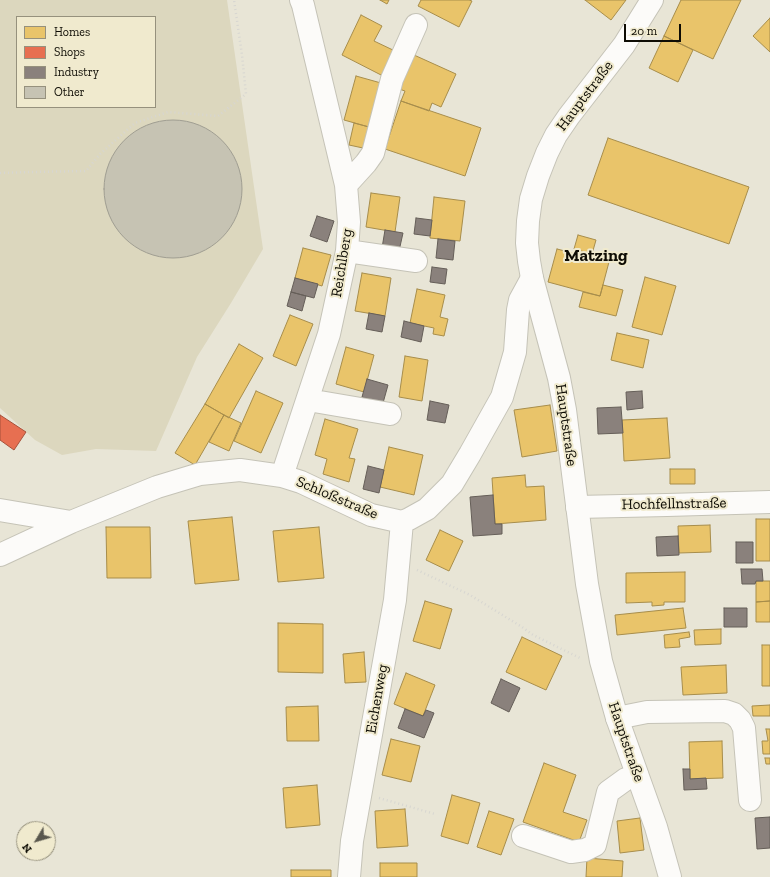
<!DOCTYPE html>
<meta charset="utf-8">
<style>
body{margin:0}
#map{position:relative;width:770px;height:877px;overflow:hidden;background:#e8e5d6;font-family:"Zilla Slab",serif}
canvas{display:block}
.legend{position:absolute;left:16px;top:16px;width:140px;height:92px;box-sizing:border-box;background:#f0eace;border:1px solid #96917d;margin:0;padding:5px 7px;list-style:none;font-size:12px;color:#0e0c04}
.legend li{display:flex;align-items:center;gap:8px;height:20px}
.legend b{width:20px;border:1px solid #96917d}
.north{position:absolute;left:16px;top:821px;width:40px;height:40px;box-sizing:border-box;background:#f0eace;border:1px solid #96917d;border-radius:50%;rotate:232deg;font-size:11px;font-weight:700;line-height:16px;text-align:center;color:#0e0c04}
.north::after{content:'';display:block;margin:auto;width:14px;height:18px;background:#5a584e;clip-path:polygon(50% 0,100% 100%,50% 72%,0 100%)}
.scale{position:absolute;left:624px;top:24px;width:57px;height:18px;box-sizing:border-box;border:2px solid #0e0c04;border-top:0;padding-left:5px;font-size:12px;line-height:14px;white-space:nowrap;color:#0e0c04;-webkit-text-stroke:3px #f0eace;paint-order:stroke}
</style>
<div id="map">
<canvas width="770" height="877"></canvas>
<ul class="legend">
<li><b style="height:11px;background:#e9c46a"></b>Homes</li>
<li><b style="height:11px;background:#e76f51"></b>Shops</li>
<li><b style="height:11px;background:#8a817c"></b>Industry</li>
<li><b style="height:11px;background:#c6c3b3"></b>Other</li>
</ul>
<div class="north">N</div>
<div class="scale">20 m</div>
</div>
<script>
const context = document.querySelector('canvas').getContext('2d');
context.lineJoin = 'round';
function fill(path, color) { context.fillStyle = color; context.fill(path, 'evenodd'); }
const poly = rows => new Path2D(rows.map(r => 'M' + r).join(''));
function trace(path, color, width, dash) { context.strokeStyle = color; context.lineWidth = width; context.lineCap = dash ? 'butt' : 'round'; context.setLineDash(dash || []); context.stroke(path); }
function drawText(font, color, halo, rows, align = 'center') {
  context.font = font + ' "Zilla Slab",serif'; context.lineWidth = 4; context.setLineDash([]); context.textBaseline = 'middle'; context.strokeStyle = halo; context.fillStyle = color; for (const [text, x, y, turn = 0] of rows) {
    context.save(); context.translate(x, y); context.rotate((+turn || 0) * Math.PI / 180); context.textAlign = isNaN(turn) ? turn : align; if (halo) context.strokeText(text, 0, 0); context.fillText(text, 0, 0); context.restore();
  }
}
const green = poly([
 [0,0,227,0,263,249,231,303,197,357,156,451,96,449,62,455,35,440,0,408],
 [17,17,155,17,155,107,17,107]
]);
const homes = poly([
 [380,0,389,0,387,4,380,0],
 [421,0,469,0,472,1,459,27,418,6,421,0],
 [585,0,626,0,611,20,585,0],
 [681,0,741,0,713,59,664,36,681,0],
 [361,15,382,26,374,41,395,51,383,76,342,55,361,15],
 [770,18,770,52,753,36,770,18],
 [664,36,693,50,678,82,649,68,664,36],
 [414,55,456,74,441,107,432,103,429,111,401,101,405,91,399,89,414,55],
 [356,76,381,83,369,127,344,120,356,76],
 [401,101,481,128,465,176,385,149,401,101],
 [354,123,369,127,363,148,349,145,354,123],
 [608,138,749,187,729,244,588,195,608,138],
 [371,193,400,197,395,232,366,227,371,193],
 [434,197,465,201,460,241,430,238,434,197],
 [578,235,596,240,592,254,574,249,578,235],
 [303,248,331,255,322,286,295,278,303,248],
 [557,249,609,262,600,296,548,282,557,249],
 [362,273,391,278,385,316,355,311,362,273],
 [645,277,676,286,662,335,632,327,645,277],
 [603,285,623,290,616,316,579,307,583,292,600,296,603,285],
 [417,289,445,295,440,317,448,319,444,336,433,334,434,328,410,323,417,289],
 [290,315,313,324,296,366,273,356,290,315],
 [617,333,649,340,643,368,611,360,617,333],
 [239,344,263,358,229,418,205,404,239,344],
 [346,347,374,355,364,392,336,384,346,347],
 [405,356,428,360,422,401,399,397,405,356],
 [256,391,283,403,261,453,234,441,256,391],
 [205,404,224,415,195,465,175,453,205,404],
 [550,405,557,451,522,457,514,410,550,405],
 [224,415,241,423,229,451,209,442,224,415],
 [667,418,670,458,624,461,622,420,667,418],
 [325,419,358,429,349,458,355,459,349,482,323,474,327,459,315,455,325,419],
 [389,447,423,455,414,495,380,487,389,447],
 [670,469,695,469,695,484,670,484,670,469],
 [525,475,526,487,544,486,546,520,495,524,492,478,525,475],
 [232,517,239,580,195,584,188,521,232,517],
 [756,519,770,519,770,561,756,561,756,519],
 [710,525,711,552,679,553,678,526,710,525],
 [106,527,150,527,151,578,107,578,106,527],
 [319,527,324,578,278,582,273,531,319,527],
 [440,530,463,541,449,571,426,560,440,530],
 [685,572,685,602,664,602,664,605,652,606,652,602,626,603,626,573,685,572],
 [756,581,770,581,770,601,756,602,756,581],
 [425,601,452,609,440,649,413,641,425,601],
 [770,601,770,622,756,622,756,602,770,601],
 [683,608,686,628,617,635,615,615,683,608],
 [278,623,323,624,323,673,278,672,278,623],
 [721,629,721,644,695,645,694,630,721,629],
 [689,632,690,637,679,639,680,647,665,648,664,635,689,632],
 [522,637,562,656,546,690,506,672,522,637],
 [762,645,770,645,770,686,762,686,762,645],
 [364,652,366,682,345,683,343,654,364,652],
 [726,665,727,693,683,695,681,667,726,665],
 [406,673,435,685,423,716,394,704,406,673],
 [770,705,770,716,753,716,752,706,770,705],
 [318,706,319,741,287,741,286,707,318,706],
 [766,729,770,729,770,754,763,754,762,741,768,741,766,729],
 [391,739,420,746,411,782,382,775,391,739],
 [722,741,723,778,690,779,689,742,722,741],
 [765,758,770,758,770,764,766,764,765,758],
 [544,763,576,775,563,812,587,820,579,842,523,822,544,763],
 [317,785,320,825,286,828,283,788,317,785],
 [452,795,480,803,468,844,441,836,452,795],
 [405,809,408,846,377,848,375,811,405,809],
 [489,811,514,819,501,855,477,847,489,811],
 [640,818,644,850,620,853,617,821,640,818],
 [587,858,623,861,622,877,586,877,587,858],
 [380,863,417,863,417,877,380,877,380,863],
 [291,870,331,870,331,877,291,877,291,870]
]);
const shops = poly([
 [0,415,26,432,14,450,0,440,0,415]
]);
const industry = poly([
 [317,216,334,221,327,242,310,236,317,216],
 [416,218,432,220,430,236,414,234,416,218],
 [385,230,403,233,399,251,382,248,385,230],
 [438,239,455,241,453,260,436,258,438,239],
 [432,267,447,269,445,284,430,282,432,267],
 [295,278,318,284,314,298,291,292,295,278],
 [291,292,306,296,302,311,287,306,291,292],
 [369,313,385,316,382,332,366,329,369,313],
 [404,321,424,326,421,342,401,337,404,321],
 [367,379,388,385,383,403,362,397,367,379],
 [642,391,643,408,627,410,626,392,642,391],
 [430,401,449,405,445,423,427,420,430,401],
 [621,407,623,433,598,434,597,408,621,407],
 [368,466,384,470,379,493,363,489,368,466],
 [493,495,495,524,502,524,502,534,473,536,470,497,493,495],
 [678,536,679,555,657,556,656,537,678,536],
 [736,542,753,542,753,563,736,563,736,542],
 [741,569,762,569,763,581,756,581,755,584,742,584,741,569],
 [724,608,747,608,747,627,724,627,724,608],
 [501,679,520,688,509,712,491,703,501,679],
 [405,709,423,716,426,710,434,713,424,738,398,728,405,709],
 [683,769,690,769,690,779,706,778,707,789,684,790,683,769],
 [770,817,770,848,757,849,755,818,770,817]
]);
const building = poly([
 '104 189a69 69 0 1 1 138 0a69 69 0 1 1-138 0Z'
]);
const path = poly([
 [0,173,31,172,86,171,100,154,135,123,168,112,218,116,246,94,242,55,234,0],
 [417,570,470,595,522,627,533,635,580,658],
 [379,798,435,814]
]);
const minor = poly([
 [346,185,366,163,373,153,392,79,416,25],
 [347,251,416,261],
 [308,400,390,414],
 [282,476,329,334,347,251,349,222,346,185,303,5,301,0],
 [577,507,667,505,770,502],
 [0,510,71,522],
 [0,555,71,522,157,487,200,474,240,470,282,476,301,482,371,515,402,522,409,519,427,509,452,484,470,454,502,397,515,352,518,310,520,300,532,278],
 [617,718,647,712,725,711,734,714,740,720,744,728,750,800],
 [523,836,571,852,585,850,595,845,608,792,626,779,637,775],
 [349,877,352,841,395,600,402,522]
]);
const major = poly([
 [652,0,624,45,569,116,556,135,547,153,538,176,531,199,528,221,527,243,529,261,532,278,559,378,565,410,587,584,601,661,617,718,656,827,670,877]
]);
const streetNames = [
 ["Hauptstraße",585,96,-53],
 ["Reichlberg",342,263,-81],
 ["Hauptstraße",566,425,82],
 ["Schloßstraße",337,498,23],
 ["Hochfellnstraße",674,504,-1],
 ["Eichenweg",377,699,-80],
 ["Hauptstraße",626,742,71]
];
const quarterNames = [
 ["Matzing",596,256]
];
fill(green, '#dcd7be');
fill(homes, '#e9c46a');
trace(homes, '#a78d4b', 1);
fill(shops, '#e76f51');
trace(shops, '#a6513a', 1);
fill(industry, '#8a817c');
trace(industry, '#655e58', 1);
fill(building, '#c6c3b3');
trace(building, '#a09e92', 1);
trace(minor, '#c5c3b7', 24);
trace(major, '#c5c3b7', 24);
trace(path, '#d7d6d1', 2.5, [1, 3]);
trace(minor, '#fcfbf9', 22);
trace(major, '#fcfbf9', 22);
drawText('15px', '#0e0c04', '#f0eace', streetNames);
drawText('bold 17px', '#0e0c04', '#f0eace', quarterNames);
</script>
